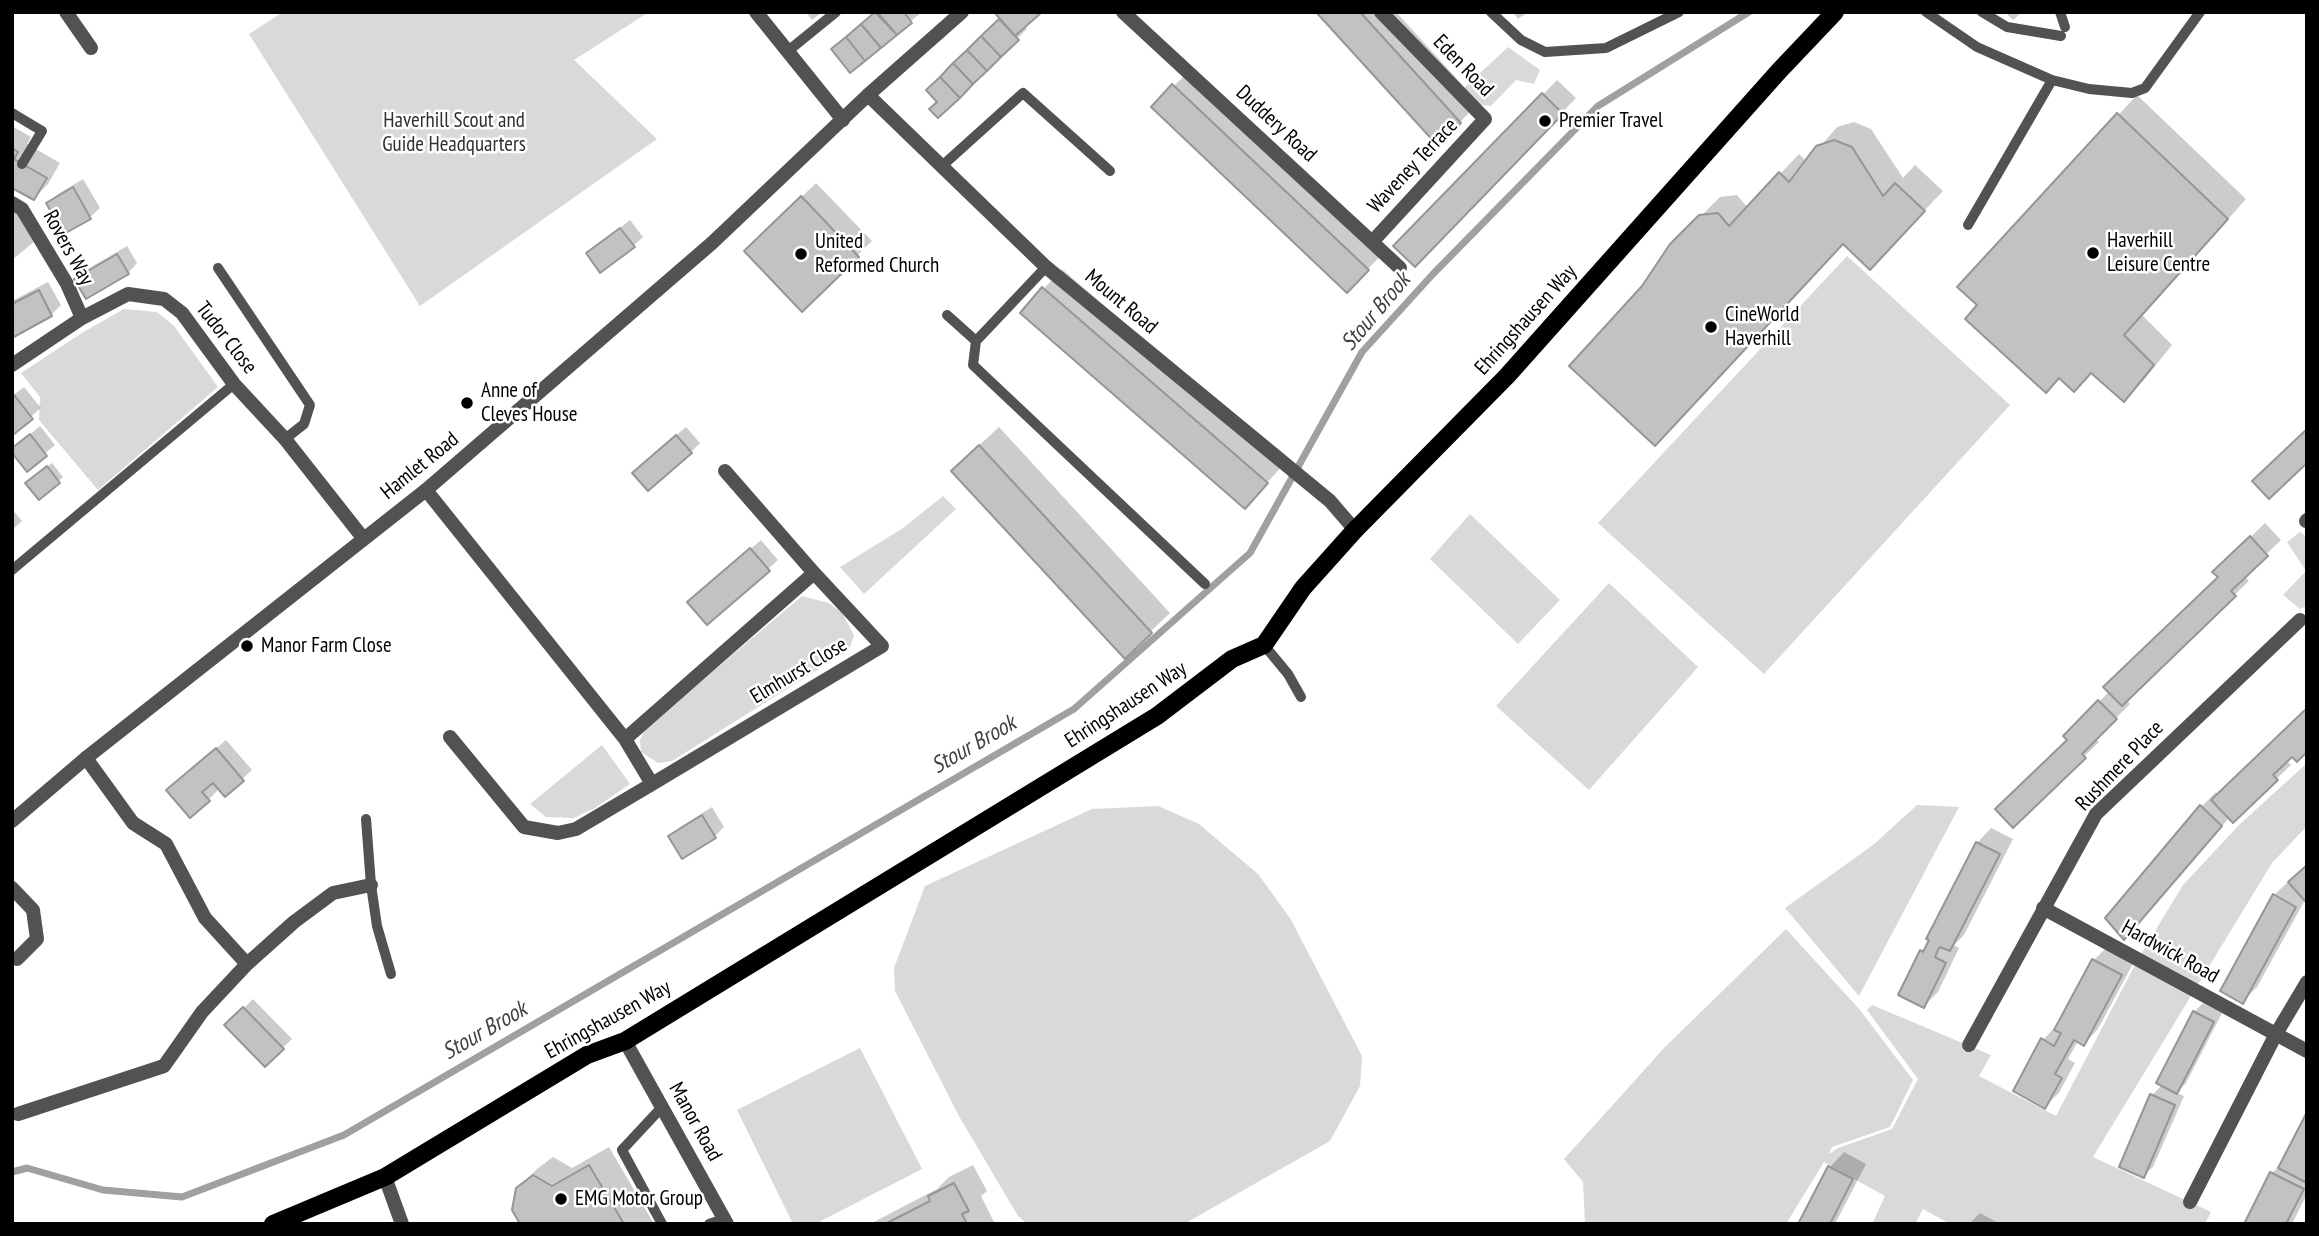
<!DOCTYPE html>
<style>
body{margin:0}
#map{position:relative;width:2319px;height:1236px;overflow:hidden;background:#fff;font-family:"PT Sans Narrow",sans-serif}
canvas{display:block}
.frame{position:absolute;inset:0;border:14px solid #000;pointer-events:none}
</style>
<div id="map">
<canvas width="2319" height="1236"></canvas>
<div class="frame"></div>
</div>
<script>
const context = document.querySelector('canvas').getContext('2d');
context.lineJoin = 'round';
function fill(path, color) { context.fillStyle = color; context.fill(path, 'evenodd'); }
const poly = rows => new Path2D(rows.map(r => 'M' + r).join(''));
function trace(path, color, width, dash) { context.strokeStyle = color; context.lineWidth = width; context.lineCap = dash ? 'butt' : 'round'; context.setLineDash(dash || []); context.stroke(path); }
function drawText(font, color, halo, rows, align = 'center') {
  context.font = font + ' "PT Sans Narrow",sans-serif'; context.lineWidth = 5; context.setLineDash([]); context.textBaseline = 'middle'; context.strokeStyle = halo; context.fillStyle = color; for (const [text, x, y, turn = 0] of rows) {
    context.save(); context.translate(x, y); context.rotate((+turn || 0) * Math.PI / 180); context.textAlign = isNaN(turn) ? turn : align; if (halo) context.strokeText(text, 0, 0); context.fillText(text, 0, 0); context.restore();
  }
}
const green = poly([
 [283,12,649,12,574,60,657,139,420,306,249,34],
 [1508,47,1540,70,1534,84,1516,80,1491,106,1482,105,1462,90],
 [1847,256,2010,405,1764,674,1598,523],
 [124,309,157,312,174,326,218,387,98,490,39,420,40,397,21,373,85,331],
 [943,496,956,509,864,594,840,567,903,528],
 [1470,514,1560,600,1518,644,1430,559],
 [2300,532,2307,537,2307,606,2300,609,2283,595,2306,571,2287,542],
 [1609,583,1698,667,1589,790,1496,706],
 [802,596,829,603,842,613,854,635,849,650,672,761,658,763,641,752,640,740,646,728],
 [602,745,630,784,595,808,574,818,546,817,530,804],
 [2307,763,2307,826,2272,863,2093,1157,2211,1212,2205,1224,1950,1224,1923,1209,1915,1224,1872,1224,1885,1196,1824,1162,1786,1224,1585,1224,1583,1182,1564,1159,1665,1047,1786,929,1860,1010,1913,1080,1890,1127,1832,1147,1829,1154,1838,1148,1892,1129,1918,1079,1867,1010,1872,1005,1991,1055,1979,1076,2056,1116,2138,959,2183,885,2239,825],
 [1917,805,1959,807,1859,996,1785,908,1873,845],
 [1158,806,1199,824,1258,874,1290,918,1362,1056,1360,1086,1330,1141,1184,1224,1027,1224,1018,1216,960,1118,895,991,894,968,925,886,1092,809],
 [860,1048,922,1169,815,1224,793,1224,737,1110]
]);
const shadow = poly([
 [806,12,822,12,812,20],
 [876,12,922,12,850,71,833,49],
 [1318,12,1396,12,1479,103,1460,122],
 [1513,12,1528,12,1518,19],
 [2005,12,2022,12,2013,20],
 [1001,19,1024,26,1027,29,938,115,939,102,928,90],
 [1193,67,1386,250,1366,271,1153,107],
 [1557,80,1576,98,1415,264,1396,246],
 [2137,95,2246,199,2142,315,2172,345,2143,381,2124,400,2092,372,2061,377,2046,391,1980,305,1959,287],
 [1854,122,1871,129,1903,178,1915,165,1943,191,1889,248,1844,242,1644,287,1672,245,1720,197,1737,195,1748,208,1799,154,1807,162,1837,127],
 [12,126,31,137,27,144,60,163,48,184,34,198,12,186],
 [83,179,100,208,90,217,65,232,48,203,58,194],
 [816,183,872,241,802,309,746,251],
 [17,211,34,242,12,260,12,213],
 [630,220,643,237,633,246,588,253],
 [127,246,137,263,128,273,76,279,86,270],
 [1062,269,1285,463,1245,507,1022,312],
 [48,282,61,305,51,315,12,336,12,301],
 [24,387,41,408,13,432,12,396],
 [40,426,55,445,27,469,12,450],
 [686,427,700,443,691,452,643,463],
 [999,427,1170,613,1125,656,972,452],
 [52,463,63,477,39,498,31,479],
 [12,509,22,521,12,530],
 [2265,523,2281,540,2244,576,2249,581,2126,699,2130,704,2095,739,2099,742,2013,825,2069,739,2066,736,2220,577,2215,572],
 [761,540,778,560,707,623,699,593],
 [2307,710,2292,754,2286,760,2291,765,2233,820,2230,817,2124,938,2107,918,2202,806,2216,792,2219,795],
 [226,740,252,770,242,779,220,788,208,800,178,781],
 [712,807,724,827,715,836,671,836,680,827],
 [1991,828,2013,839,1964,935,1954,945,1959,948,1938,992,1924,1006,1921,951,1930,942,1977,843],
 [2289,881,2305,900,2257,987,2242,1002,2274,895],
 [2108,946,2135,960,2098,1029,2084,1044,2078,1041,2068,1059,2075,1063,2059,1093,2044,1107,2043,1040,2057,1025,2059,1026,2094,960],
 [253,999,292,1039,265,1065,227,1025],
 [2203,1003,2222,1013,2186,1083,2176,1093,2184,1096,2153,1167,2143,1176,2152,1095,2162,1085,2194,1012],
 [2307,1116,2307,1194,2292,1224,2246,1224,2272,1173,2283,1163],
 [609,1147,654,1224,522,1224,517,1189,537,1169,553,1157,572,1168],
 [1844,1152,1866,1164,1835,1224,1800,1224,1830,1167],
 [973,1165,987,1191,981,1196,995,1224,870,1224,937,1189,949,1177],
 [1980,1213,2000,1224,1969,1224]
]);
const stream = poly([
 [12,1172,27,1168,103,1190,182,1197,344,1135,1074,709,1250,553,1362,352,1433,274,1598,106,1749,12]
]);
const building = poly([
 [875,12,897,35,881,48,861,24,875,12],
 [877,12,904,12,912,23,897,35,877,12],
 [994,12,1042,12,1015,36,994,12],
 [1316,12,1360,12,1461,123,1437,145,1316,12],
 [999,19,1019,40,1001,57,981,36,999,19],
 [861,24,881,48,865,61,846,37,861,24],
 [981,36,1001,57,987,71,967,50,981,36],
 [846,37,865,61,850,73,831,49,846,37],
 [967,50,987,71,973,84,953,63,967,50],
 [953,63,973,84,960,98,940,77,953,63],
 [940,77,960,98,938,118,929,109,937,102,926,90,940,77],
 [1172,84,1369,270,1347,293,1151,107,1172,84],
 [1542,93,1563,114,1415,267,1393,246,1542,93],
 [2117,113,2228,219,2124,335,2154,365,2124,402,2091,373,2074,392,2059,378,2046,393,1965,319,1977,305,1957,287,2117,113],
 [1834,140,1852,147,1883,196,1895,183,1925,211,1870,270,1843,244,1655,446,1569,366,1642,286,1670,244,1699,215,1718,213,1729,226,1779,172,1789,182,1816,146,1834,140],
 [12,148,18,152,14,159,47,178,34,200,12,188,12,148],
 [73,187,91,219,64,234,46,203,73,187],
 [801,196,859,257,802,312,744,251,801,196],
 [620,228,635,247,600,273,586,253,620,228],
 [117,254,129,274,86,299,74,279,117,254],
 [1042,287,1268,483,1245,509,1020,313,1042,287],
 [39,290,52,316,12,338,12,304,39,290],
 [14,395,33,419,13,435,12,396,14,395],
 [2307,429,2307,463,2269,499,2252,481,2307,429],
 [30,434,47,456,27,472,12,453,12,448,30,434],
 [676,435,692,453,648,491,632,473,676,435],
 [979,445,1152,633,1125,659,951,471,979,445],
 [47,466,60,483,39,500,25,483,47,466],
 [2250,536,2268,556,2231,591,2236,596,2122,706,2103,687,2218,577,2212,572,2250,536],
 [750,548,770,571,707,625,687,602,750,548],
 [2098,700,2117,719,2082,754,2086,758,2013,828,1995,809,2067,740,2063,736,2098,700],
 [2307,708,2307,752,2297,762,2292,757,2273,775,2278,780,2233,823,2211,800,2307,708],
 [216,748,244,781,225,797,213,783,202,792,210,801,190,818,166,790,216,748],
 [2200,805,2222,826,2124,940,2105,918,2200,805],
 [702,815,716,838,682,859,668,836,702,815],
 [1976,842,2000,854,1950,951,1940,947,1938,950,1935,957,1946,963,1924,1008,1898,995,1920,950,1923,952,1929,940,1926,939,1976,842],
 [2307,865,2307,901,2306,902,2288,882,2307,865],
 [2273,894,2296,907,2243,1004,2220,991,2273,894],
 [2092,959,2122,975,2084,1046,2074,1040,2055,1074,2062,1078,2045,1109,2013,1091,2041,1038,2054,1046,2061,1033,2054,1030,2092,959],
 [243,1007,284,1049,265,1067,224,1025,243,1007],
 [2193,1011,2214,1022,2177,1094,2156,1083,2193,1011],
 [2150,1094,2175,1105,2144,1178,2119,1167,2150,1094],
 [2307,1112,2307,1178,2305,1182,2278,1168,2307,1112],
 [589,1165,624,1224,520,1224,512,1210,516,1188,533,1175,552,1186,589,1165],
 [1828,1166,1853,1179,1830,1224,1798,1224,1828,1166],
 [2270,1172,2304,1189,2286,1224,2244,1224,2270,1172],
 [954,1183,969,1211,962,1214,967,1224,885,1224,930,1201,928,1196,954,1183]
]);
const service = poly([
 [1491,12,1521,40,1545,52,1606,48,1679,12],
 [1926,12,1977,47,2052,80,2089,89,2132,93,2145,88,2200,12],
 [1982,12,2007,27,2061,36],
 [2060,12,2065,27],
 [788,51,836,12],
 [12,113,42,131,22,164],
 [942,166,1023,93,1110,171],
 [1968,225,2052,80],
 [218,268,310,405,304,424,285,439],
 [947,315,976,341,1046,267],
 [976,341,973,365,1205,584],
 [12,570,234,384],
 [1264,645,1288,674,1301,697],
 [366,819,371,885,377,926,391,974],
 [662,1224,622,1150,663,1106],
 [709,1224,724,1219]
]);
const minor = poly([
 [66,12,91,48],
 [756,12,843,120],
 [1123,12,1400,268],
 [868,95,1046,267,1330,501,1355,530],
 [12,203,22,209,67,284,82,318],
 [1373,241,1485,119,1381,12],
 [12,365,82,318,128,294,164,299,182,313,234,384,285,439,363,538],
 [426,490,625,739,652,784,576,829,558,833,524,827,450,737],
 [2306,521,2307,520],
 [625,739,814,573,725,471],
 [86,758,133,823,166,844,205,918,247,964,294,922,333,893,371,885],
 [652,784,882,646,814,573],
 [12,888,33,910,37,939,17,959],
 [2043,908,2307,1051],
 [625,1041,727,1224],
 [1969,1045,2096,814,2300,620],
 [18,1114,164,1066,202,1012,247,964],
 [385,1177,402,1224],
 [2190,1202,2276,1034,2307,982]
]);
const tertiary = poly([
 [12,821,86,758,426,490,712,243,868,95,962,12]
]);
const primary = poly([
 [273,1224,385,1177,587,1055,625,1041,1157,716,1232,659,1264,645,1303,588,1355,530,1507,376,1779,71,1835,12]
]);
const markers = [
 [1545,121,7,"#000"],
 [2093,253,7,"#000"],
 [801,254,7,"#000"],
 [1711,327,7,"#000"],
 [467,403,7,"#000"],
 [247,646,7,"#000"],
 [561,1199,7,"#000"]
];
const streetNames = [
 ["Eden Road",1463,66,46],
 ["Duddery Road",1276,124,43],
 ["Waveney Terrace",1413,166,-47],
 ["Rovers Way",68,248,61],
 ["Mount Road",1121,302,40],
 ["Ehringshausen Way",1526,320,-48],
 ["Tudor Close",226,338,52],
 ["Hamlet Road",420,466,-39],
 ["Elmhurst Close",799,671,-31],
 ["Ehringshausen Way",1126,705,-33],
 ["Rushmere Place",2120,766,-46],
 ["Hardwick Road",2170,952,29],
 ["Ehringshausen Way",608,1020,-29],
 ["Manor Road",695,1122,61]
];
const parkNames = [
 ["Haverhill Scout and",454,121],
 ["Guide Headquarters",454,145]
];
const poiNames = [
 ["Premier Travel",1559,121],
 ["Haverhill",2107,241],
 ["Leisure Centre",2107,265],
 ["United",815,242],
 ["Reformed Church",815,266],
 ["CineWorld",1725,315],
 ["Haverhill",1725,339],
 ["Anne of",481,391],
 ["Cleves House",481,415],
 ["Manor Farm Close",261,646],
 ["EMG Motor Group",575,1199]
];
const waterNames = [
 ["Stour Brook",1376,312,-50],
 ["Stour Brook",974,745,-30],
 ["Stour Brook",485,1031,-30]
];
fill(green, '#d9d9d9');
fill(shadow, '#0003');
trace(stream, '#a0a0a0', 7);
fill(building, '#c2c2c2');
trace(building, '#969696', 2);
trace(service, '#525252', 10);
trace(minor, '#525252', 14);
trace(tertiary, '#525252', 14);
trace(primary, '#000', 18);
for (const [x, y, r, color] of markers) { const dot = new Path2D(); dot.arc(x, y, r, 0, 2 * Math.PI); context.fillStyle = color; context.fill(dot); trace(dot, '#fff', 2.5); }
drawText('21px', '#000', '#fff', streetNames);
drawText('21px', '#303030', '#fff', parkNames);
drawText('21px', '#000', '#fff', poiNames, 'left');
drawText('italic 23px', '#414141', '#fff', waterNames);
</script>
